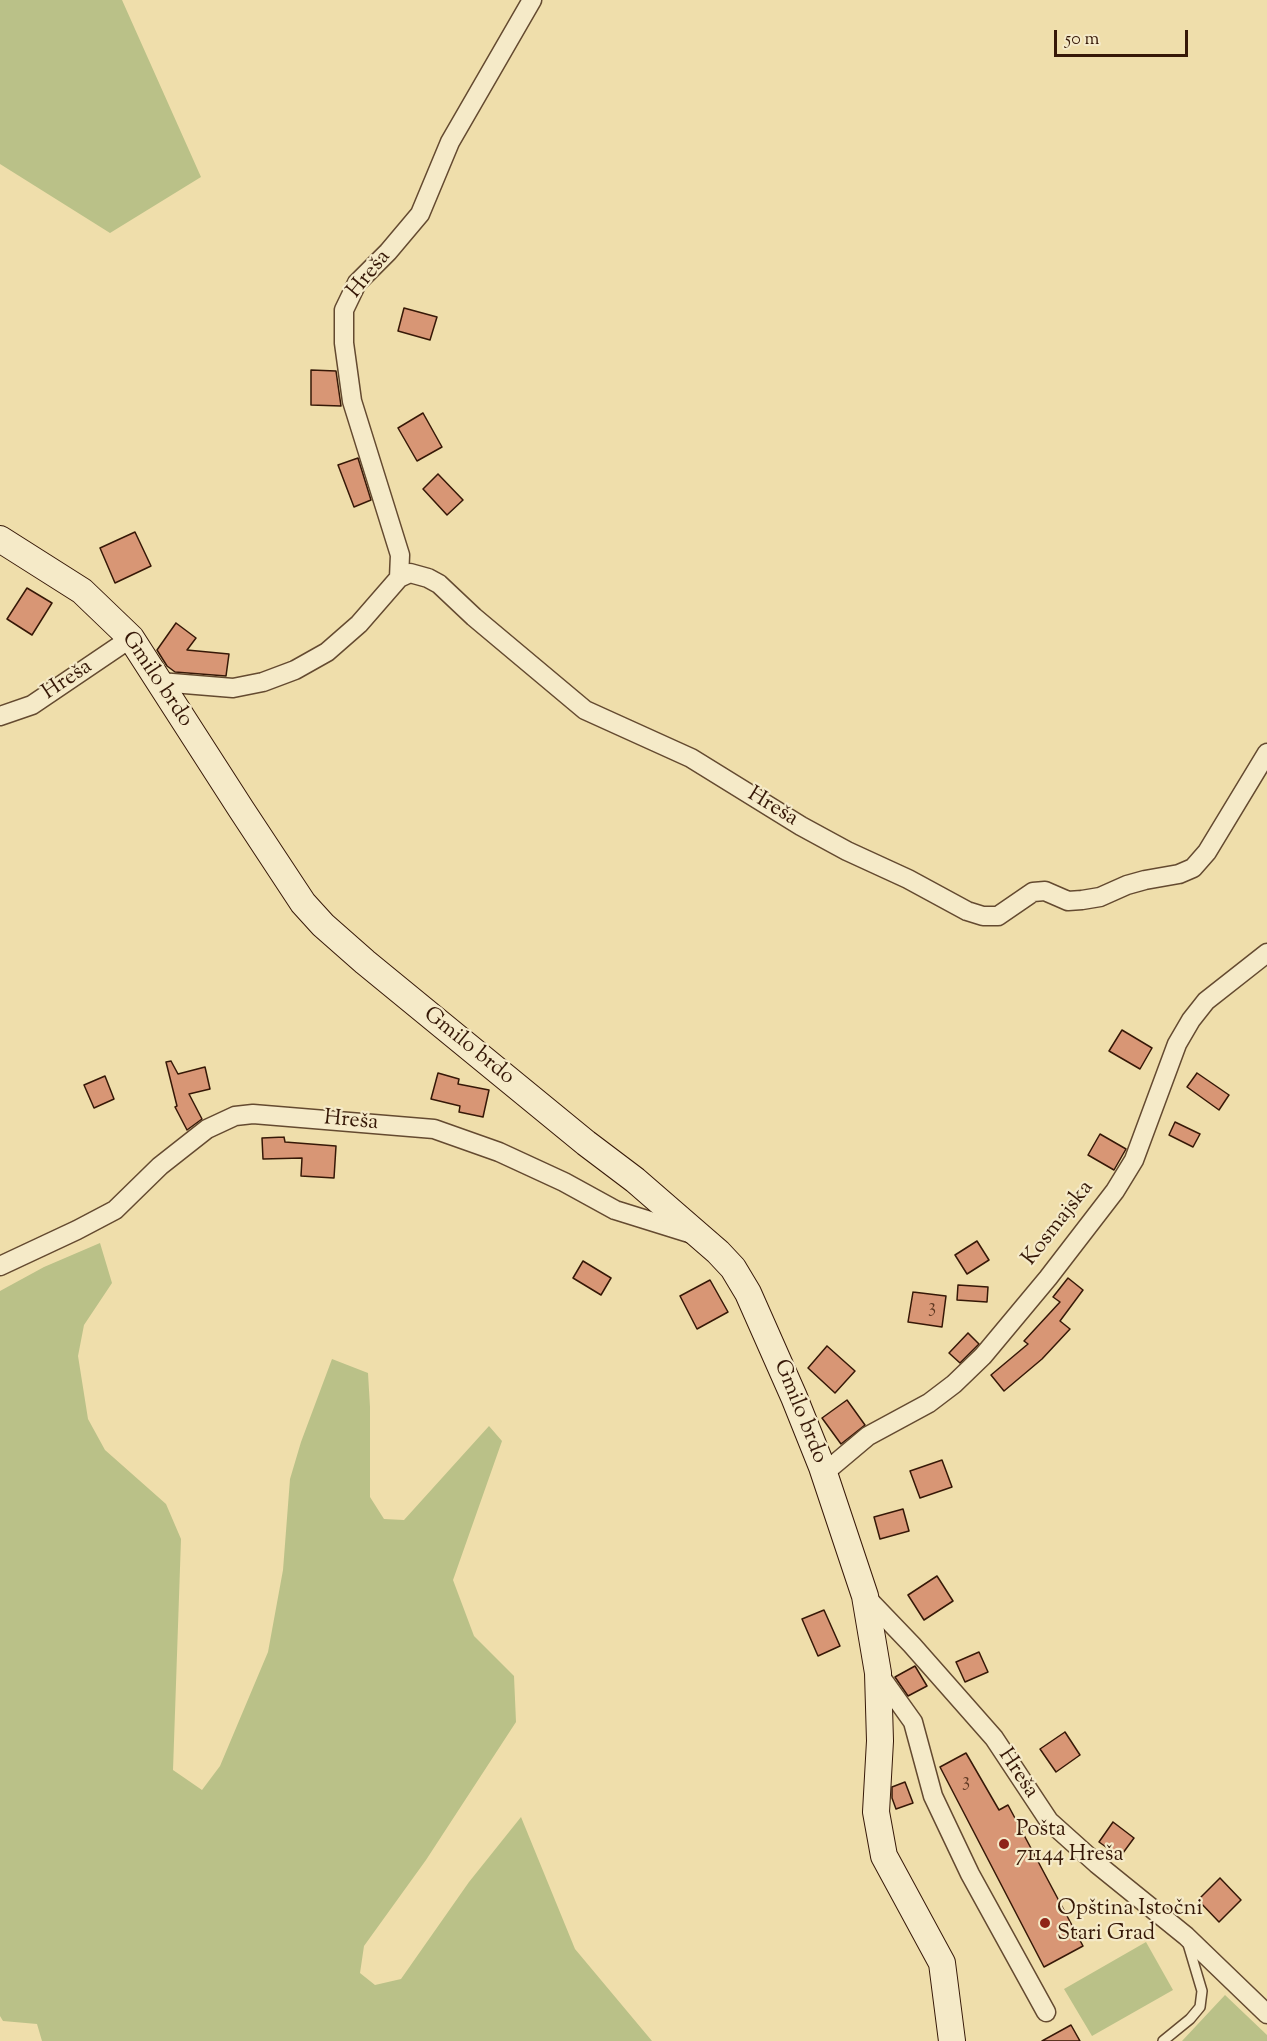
<!DOCTYPE html>
<meta charset="utf-8">
<style>
body{margin:0}
#map{position:relative;width:1267px;height:2041px;overflow:hidden;background:#efdeab;font-family:"Sorts Mill Goudy",serif}
canvas{display:block}
.scale{position:absolute;left:1054px;top:30px;width:134px;height:27px;box-sizing:border-box;border:3px solid #361807;border-top:0;padding-left:8px;font-size:18px;line-height:21px;white-space:nowrap;color:#361807;-webkit-text-stroke:4px #f5eac8;paint-order:stroke}
</style>
<div id="map">
<canvas width="1267" height="2041"></canvas>
<div class="scale">50 m</div>
</div>
<script>
const context = document.querySelector('canvas').getContext('2d');
context.lineJoin = 'round';
function fill(path, color) { context.fillStyle = color; context.fill(path, 'evenodd'); }
const poly = rows => new Path2D(rows.map(r => 'M' + r).join(''));
function trace(path, color, width, dash) { context.strokeStyle = color; context.lineWidth = width; context.lineCap = dash ? 'butt' : 'round'; context.setLineDash(dash || []); context.stroke(path); }
function drawText(font, color, halo, rows, align = 'center') {
  context.font = font + ' "Sorts Mill Goudy",serif'; context.lineWidth = 4.5; context.setLineDash([]); context.textBaseline = 'middle'; context.strokeStyle = halo; context.fillStyle = color; for (const [text, x, y, turn = 0] of rows) {
    context.save(); context.translate(x, y); context.rotate((+turn || 0) * Math.PI / 180); context.textAlign = isNaN(turn) ? turn : align; if (halo) context.strokeText(text, 0, 0); context.fillText(text, 0, 0); context.restore();
  }
}
const green = poly([
 [0,0,122,0,201,177,110,233,0,164],
 [100,1243,112,1283,84,1325,78,1356,88,1419,105,1450,166,1504,181,1539,173,1770,202,1790,220,1766,268,1652,283,1570,290,1479,301,1442,332,1359,368,1373,370,1407,370,1497,384,1519,404,1520,489,1426,502,1441,453,1580,474,1636,514,1676,516,1722,426,1860,364,1946,360,1973,375,1985,401,1979,469,1882,521,1817,575,1949,652,2041,42,2041,37,2024,3,2021,0,2016,0,1291,44,1267],
 [1146,1942,1173,1990,1092,2036,1064,1989],
 [1225,1995,1267,2035,1267,2041,1182,2041]
]);
const building = poly([
 [404,308,437,317,430,340,398,331,404,308],
 [311,370,336,371,341,406,311,405,311,370],
 [423,413,442,447,417,461,398,428,423,413],
 [358,458,371,500,354,507,338,465,358,458],
 [438,474,463,500,447,515,423,489,438,474],
 [135,532,151,566,115,583,100,548,135,532],
 [27,588,52,603,32,635,7,619,27,588],
 [176,623,196,638,187,650,229,654,226,676,175,672,167,666,157,650,176,623],
 [1122,1030,1152,1048,1140,1069,1109,1051,1122,1030],
 [171,1061,178,1074,205,1067,210,1089,189,1094,202,1119,187,1130,175,1107,177,1106,166,1062,171,1061],
 [438,1073,459,1079,458,1084,489,1090,483,1117,459,1112,460,1106,431,1099,438,1073],
 [1197,1073,1229,1095,1219,1110,1187,1087,1197,1073],
 [105,1076,114,1099,94,1108,84,1085,105,1076],
 [1175,1122,1200,1134,1193,1147,1169,1135,1175,1122],
 [1100,1134,1126,1149,1114,1170,1088,1155,1100,1134],
 [284,1137,285,1142,336,1146,334,1178,301,1176,302,1158,263,1159,262,1138,284,1137],
 [977,1241,989,1260,967,1274,955,1255,977,1241],
 [583,1261,611,1278,601,1295,573,1278,583,1261],
 [1068,1278,1083,1290,1060,1321,1070,1329,1042,1359,1004,1391,991,1375,1028,1344,1024,1341,1060,1302,1053,1297,1068,1278],
 [710,1280,728,1312,697,1329,680,1296,710,1280],
 [958,1285,988,1287,987,1302,957,1300,958,1285],
 [913,1292,946,1296,942,1327,908,1322,913,1292],
 [968,1333,979,1344,960,1363,949,1353,968,1333],
 [827,1346,855,1371,835,1393,808,1368,827,1346],
 [847,1400,865,1425,841,1444,822,1418,847,1400],
 [942,1460,952,1487,920,1498,910,1471,942,1460],
 [903,1509,909,1531,880,1539,874,1517,903,1509],
 [937,1576,953,1601,924,1620,908,1595,937,1576],
 [824,1610,840,1646,818,1656,802,1619,824,1610],
 [979,1652,988,1672,965,1682,956,1662,979,1652],
 [915,1666,927,1686,908,1696,895,1677,915,1666],
 [1065,1732,1080,1755,1056,1772,1040,1749,1065,1732],
 [966,1753,999,1810,1008,1805,1083,1946,1044,1967,940,1767,966,1753],
 [905,1782,913,1803,896,1809,892,1798,892,1787,905,1782],
 [1113,1822,1134,1838,1120,1857,1099,1842,1113,1822],
 [1220,1878,1241,1900,1219,1922,1198,1900,1220,1878],
 [1071,2025,1080,2041,1042,2041,1071,2025]
]);
const service = poly([
 [1163,2041,1190,2019,1200,2007,1202,1991,1188,1944]
]);
const minor = poly([
 [399,578,400,555,352,401,344,343,344,310,357,283,388,252,420,214,450,142,532,0],
 [160,682,233,688,263,682,295,670,327,652,359,624,399,578,410,573,428,578,439,584,474,617,585,710,691,758,801,826,847,851,908,879,967,911,983,916,998,916,1033,892,1045,891,1068,901,1082,900,1100,897,1127,885,1145,880,1179,874,1193,868,1207,852,1267,753],
 [0,716,32,705,131,638],
 [0,1266,77,1230,115,1210,160,1166,207,1129,235,1116,253,1114,434,1129,499,1152,564,1182,615,1210,692,1234],
 [824,1473,868,1436,929,1403,954,1384,983,1356,1048,1278,1115,1191,1134,1160,1177,1044,1191,1020,1206,1001,1267,953],
 [865,1596,912,1645,994,1738,1049,1821,1097,1864,1186,1936,1267,2014],
 [878,1673,913,1722,933,1796,970,1874,1046,2012]
]);
const secondary = poly([
 [0,539,82,591,131,638,241,809,303,903,323,925,365,962,586,1143,635,1180,718,1252,733,1268,748,1293,794,1397,822,1467,865,1596,878,1673,880,1741,876,1812,884,1856,942,1963,952,2041]
]);
const markers = [
 [1004,1844,6,"#8f2418"],
 [1045,1923,6,"#8f2418"]
];
const numberNames = [
 ["3",932,1309],
 ["3",966,1783]
];
const streetNames = [
 ["Hreša",370,275,-51],
 ["Gmilo brdo",156,680,56],
 ["Hreša",68,681,-34],
 ["Hreša",772,808,31],
 ["Gmilo brdo",468,1047,39],
 ["Hreša",351,1122,5],
 ["Kosmajska",1059,1224,-52],
 ["Gmilo brdo",799,1412,68],
 ["Hreša",1017,1774,56]
];
const poiNames = [
 ["Pošta",1016,1831],
 ["71144 Hreša",1016,1856],
 ["Opština Istočni",1057,1910],
 ["Stari Grad",1057,1935]
];
fill(green, '#bac188');
fill(building, '#d89675');
trace(building, '#361807', 1.5);
trace(service, '#644a30', 12);
trace(minor, '#644a30', 21);
trace(secondary, '#361807', 28);
trace(service, '#f5eac8', 9);
trace(minor, '#f5eac8', 18);
trace(secondary, '#f5eac8', 26);
for (const [x, y, r, color] of markers) { const dot = new Path2D(); dot.arc(x, y, r, 0, 2 * Math.PI); context.fillStyle = color; context.fill(dot); trace(dot, '#f5eac8', 2); }
drawText('20px', '#5e3822', null, numberNames);
drawText('22px', '#361807', '#f5eac8', streetNames);
drawText('22px', '#361807', '#f5eac8', poiNames, 'left');
</script>
